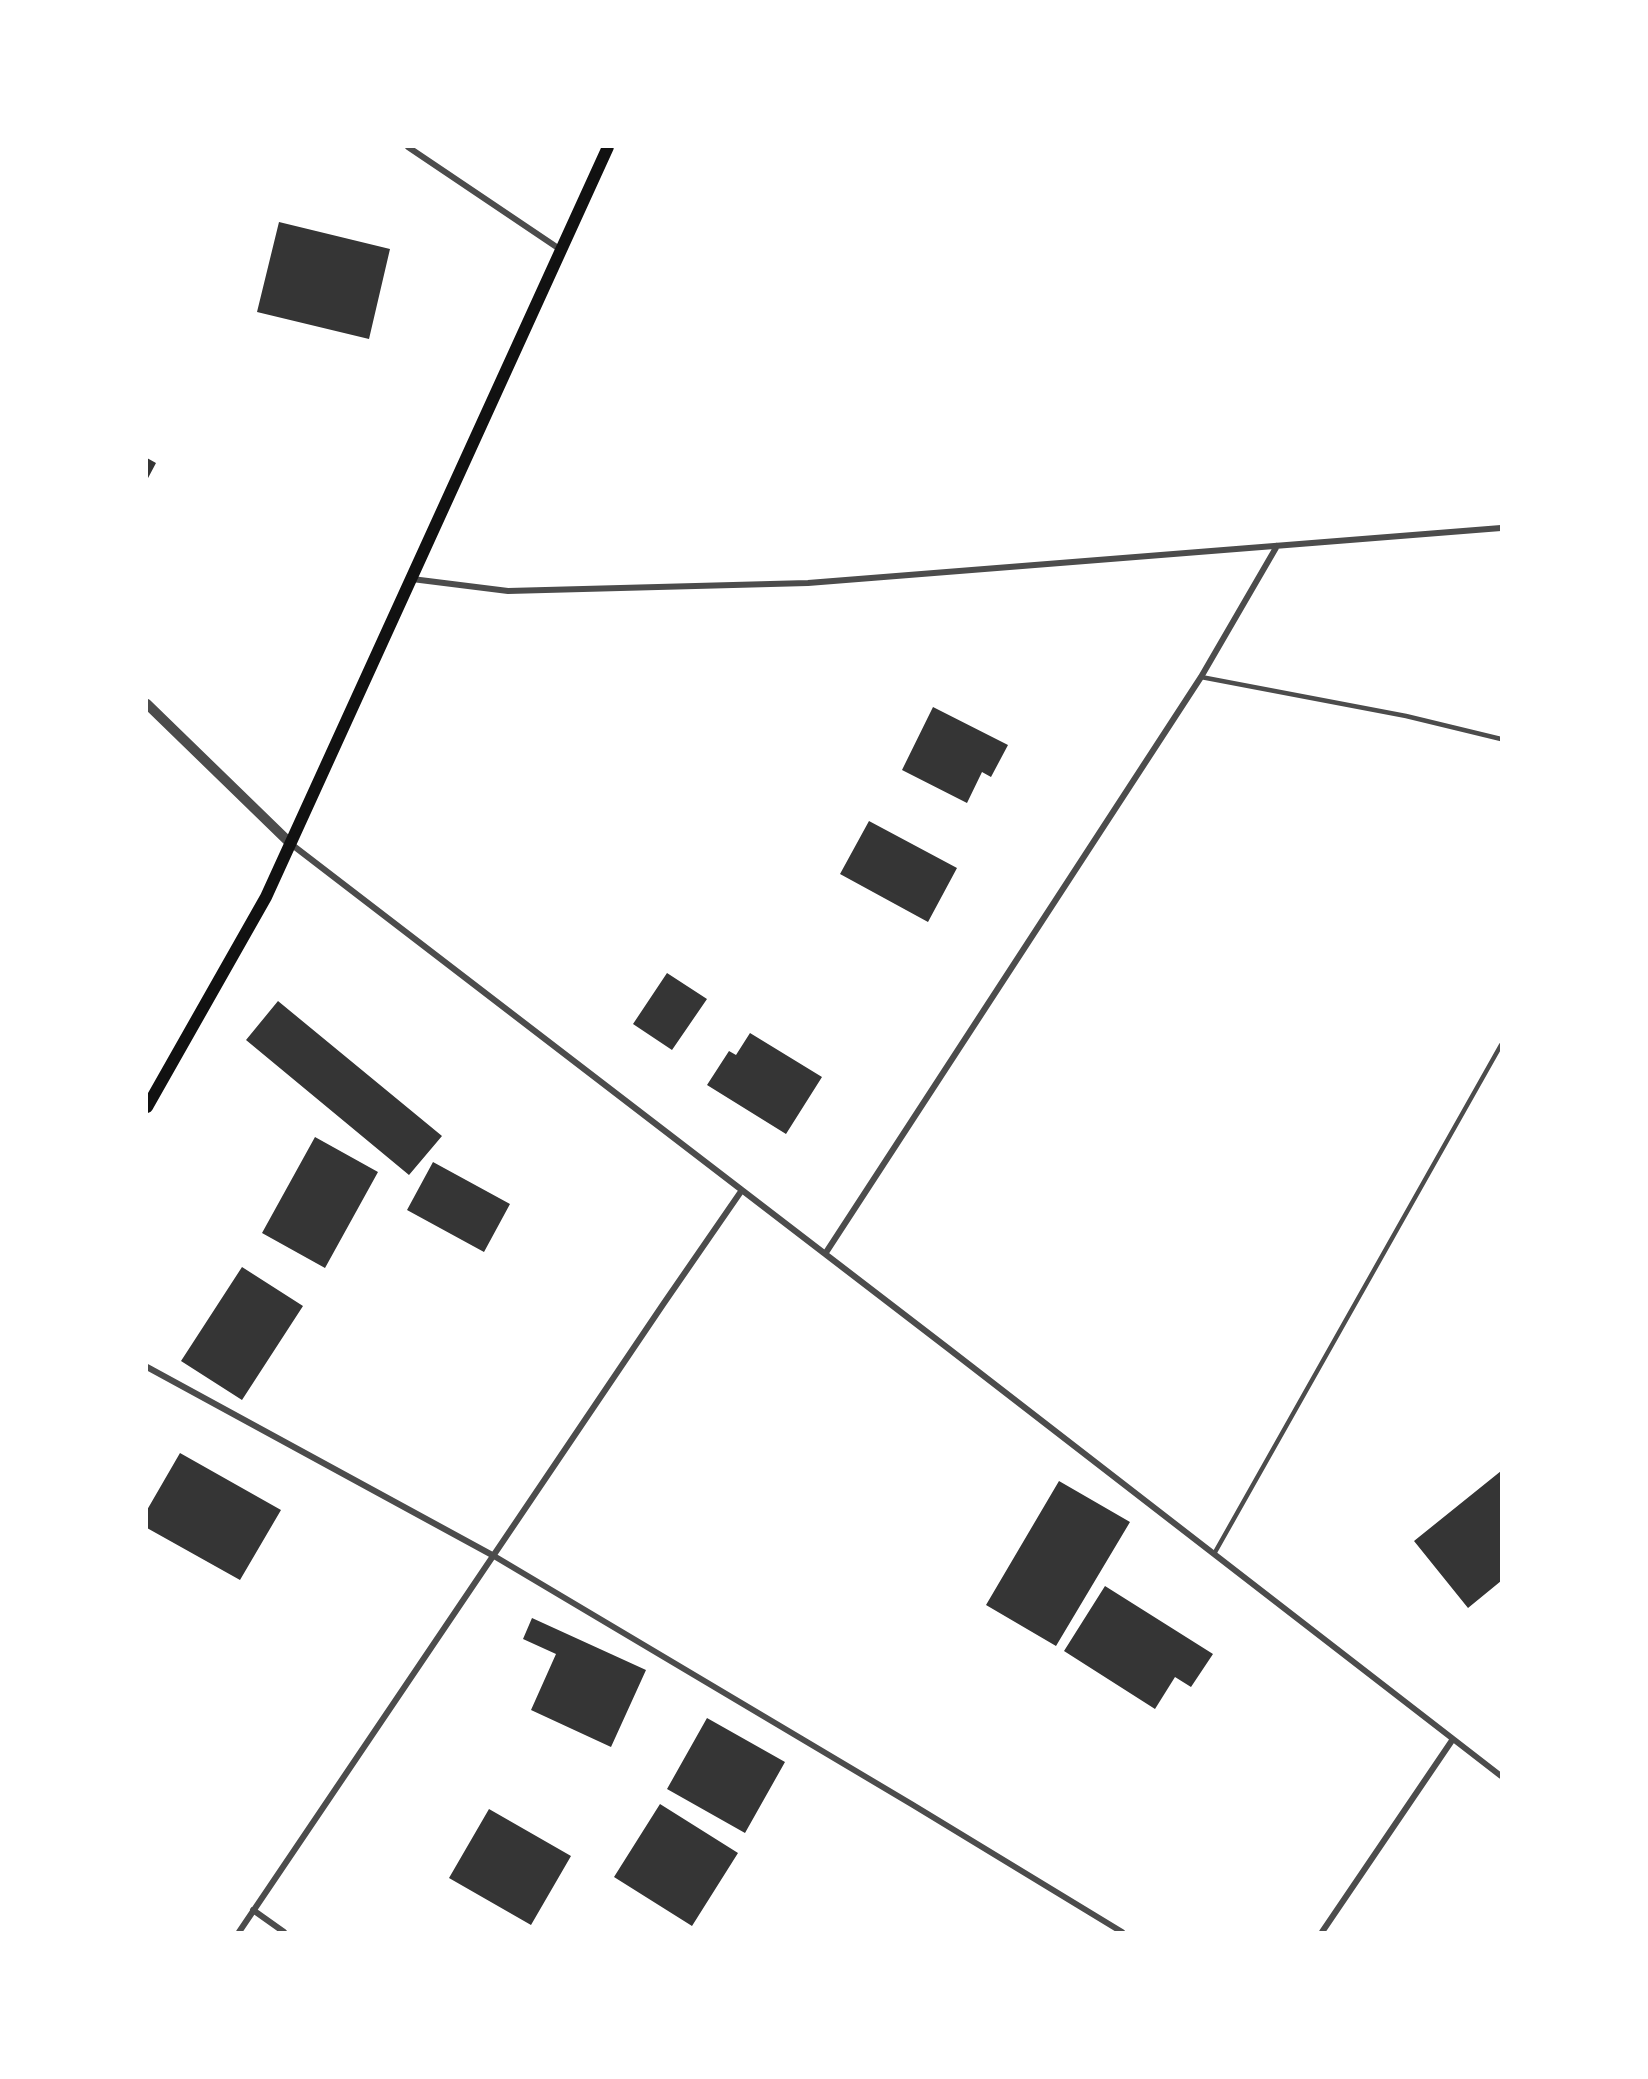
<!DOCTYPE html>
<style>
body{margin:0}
#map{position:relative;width:1648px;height:2079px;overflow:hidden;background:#fff;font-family:Helvetica,sans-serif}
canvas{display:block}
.frame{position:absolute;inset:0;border:148px solid #fff;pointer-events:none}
</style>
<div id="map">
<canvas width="1648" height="2079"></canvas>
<div class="frame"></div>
</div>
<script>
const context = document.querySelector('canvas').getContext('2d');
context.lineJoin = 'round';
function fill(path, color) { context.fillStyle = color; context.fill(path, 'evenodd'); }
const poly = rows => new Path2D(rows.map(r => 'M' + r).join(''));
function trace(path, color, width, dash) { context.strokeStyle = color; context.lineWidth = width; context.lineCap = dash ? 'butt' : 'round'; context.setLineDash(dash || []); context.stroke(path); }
const building = poly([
 [279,222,390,249,369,339,257,312],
 [147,458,156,463,147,480],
 [933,707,1008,745,991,777,982,772,967,803,902,770],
 [869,821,957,868,928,922,840,874],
 [667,973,707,999,672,1050,633,1024],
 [278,1001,442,1136,409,1175,246,1040],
 [750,1033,822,1077,786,1134,707,1085,729,1051,736,1055],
 [315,1137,378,1172,325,1268,262,1233],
 [433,1162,510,1204,484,1252,407,1210],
 [242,1267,303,1306,242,1400,181,1361],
 [180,1453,281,1510,240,1580,147,1528,147,1510],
 [1501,1471,1501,1581,1468,1608,1414,1541],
 [1059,1481,1130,1522,1056,1646,986,1605],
 [1105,1586,1213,1654,1191,1687,1175,1677,1155,1709,1064,1651],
 [532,1618,646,1670,611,1747,531,1710,556,1654,523,1639],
 [707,1718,785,1762,745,1833,667,1789],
 [660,1804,738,1853,692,1926,614,1877],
 [489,1809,571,1856,531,1925,449,1878]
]);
const service = poly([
 [1201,677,1406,716,1501,739],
 [1214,1554,1501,1045]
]);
const minor = poly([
 [408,147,561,250],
 [412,579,508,591,808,583,1501,528],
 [291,844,949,1349,1501,1776],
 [825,1254,1201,677,1277,546],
 [147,1367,494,1556,913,1805,1122,1932],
 [253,1910,284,1932],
 [239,1932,664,1303,742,1190],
 [1322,1932,1453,1739]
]);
const tertiary = poly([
 [147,704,291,844]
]);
const secondary = poly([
 [147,1107,266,897,608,147]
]);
fill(building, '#353535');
trace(service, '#4c4c4c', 4.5);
trace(minor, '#4c4c4c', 6);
trace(tertiary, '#4c4c4c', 10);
trace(secondary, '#111', 12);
</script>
